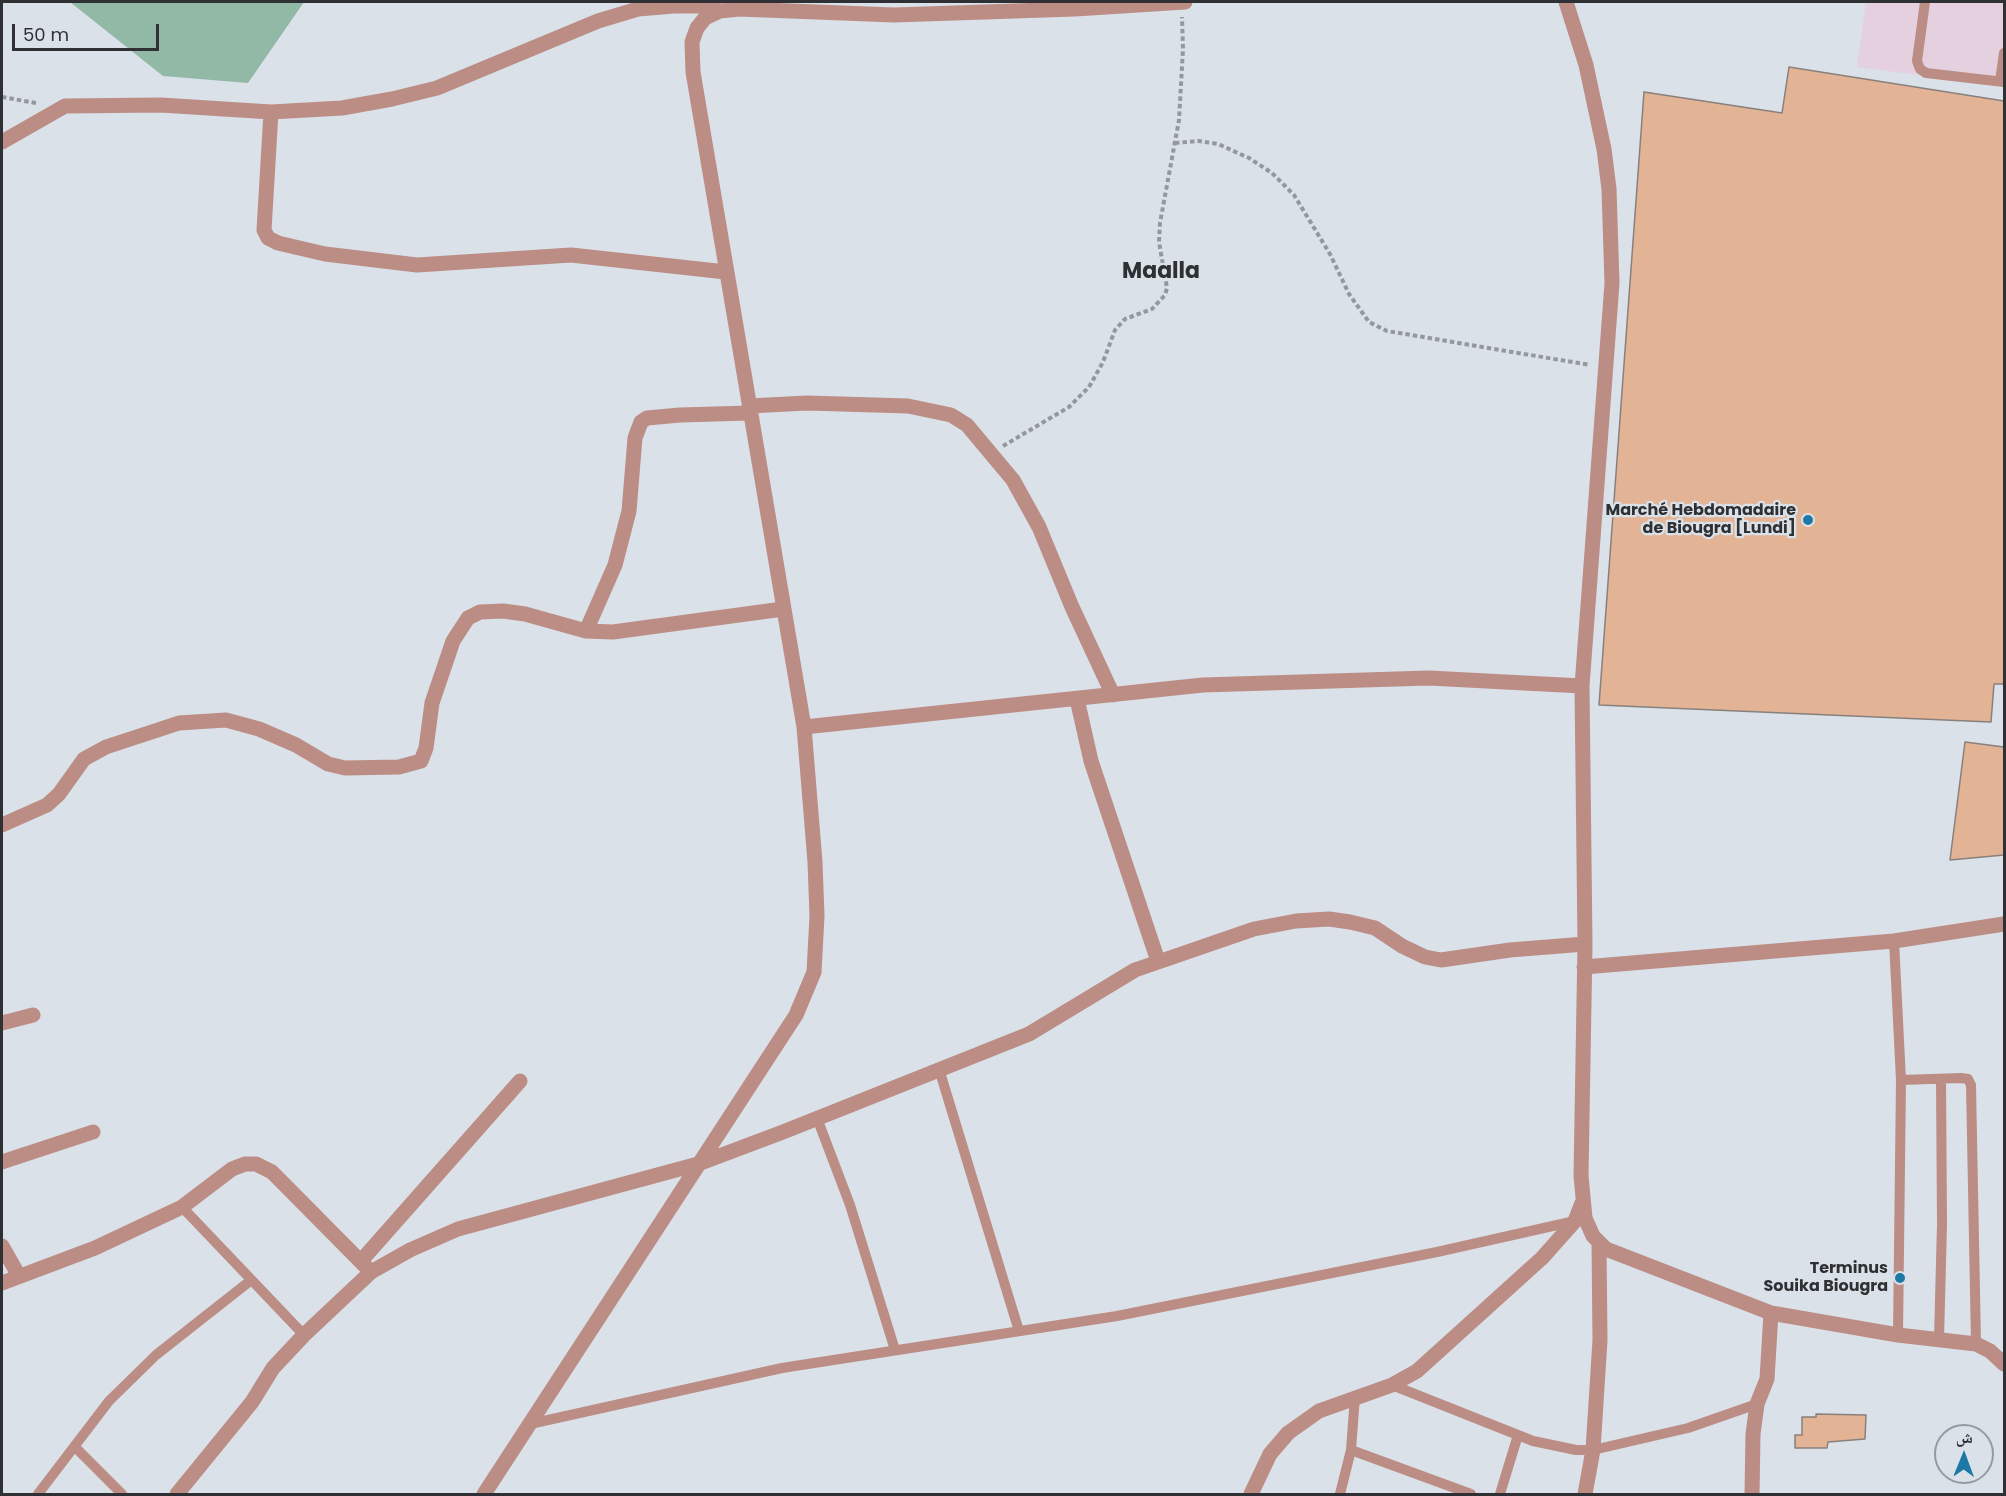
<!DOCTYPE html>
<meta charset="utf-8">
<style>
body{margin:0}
#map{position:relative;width:2006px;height:1496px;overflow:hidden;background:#dae1e8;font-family:Poppins,"Noto Naskh Arabic",sans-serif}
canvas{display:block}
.frame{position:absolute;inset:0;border:3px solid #2e3033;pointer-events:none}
.north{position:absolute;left:1934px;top:1424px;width:60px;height:60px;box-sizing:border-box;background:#dae1e8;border:2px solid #959aa0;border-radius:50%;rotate:1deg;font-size:16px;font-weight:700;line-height:24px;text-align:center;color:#2e3033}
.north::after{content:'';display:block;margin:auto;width:21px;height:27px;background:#1e78a6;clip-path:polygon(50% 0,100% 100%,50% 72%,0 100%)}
.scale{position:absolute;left:12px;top:24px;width:147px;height:27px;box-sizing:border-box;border:3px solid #2e3033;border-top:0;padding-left:8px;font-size:18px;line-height:21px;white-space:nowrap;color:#2e3033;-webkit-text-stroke:4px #dae1e8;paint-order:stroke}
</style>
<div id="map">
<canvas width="2006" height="1496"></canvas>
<div class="frame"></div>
<div class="north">ش</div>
<div class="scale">50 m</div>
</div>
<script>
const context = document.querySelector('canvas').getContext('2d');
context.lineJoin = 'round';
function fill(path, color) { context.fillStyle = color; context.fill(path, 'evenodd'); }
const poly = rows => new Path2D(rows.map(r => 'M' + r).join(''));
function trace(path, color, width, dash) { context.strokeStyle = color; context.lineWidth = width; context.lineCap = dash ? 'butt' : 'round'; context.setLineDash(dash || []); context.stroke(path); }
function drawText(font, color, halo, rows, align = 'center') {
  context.font = font + ' Poppins,sans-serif'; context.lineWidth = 4.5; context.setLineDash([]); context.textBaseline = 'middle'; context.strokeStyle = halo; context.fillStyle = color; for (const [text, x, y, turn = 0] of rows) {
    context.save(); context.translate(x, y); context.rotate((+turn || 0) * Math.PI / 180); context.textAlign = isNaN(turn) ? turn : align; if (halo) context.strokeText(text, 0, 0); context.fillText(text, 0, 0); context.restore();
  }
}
const industrial = poly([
 [1866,2,2004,2,2004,86,1857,67]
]);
const green = poly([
 [70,2,304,2,248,83,163,76]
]);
const building = poly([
 [1789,67,2004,101,2004,684,1994,684,1991,722,1599,705,1644,92,1782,113,1789,67],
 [1965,742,2004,747,2004,855,1950,860,1965,742],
 [1816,1414,1866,1415,1865,1439,1828,1442,1827,1448,1795,1448,1795,1435,1802,1435,1802,1417,1816,1417,1816,1414]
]);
const path = poly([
 [2,97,36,103],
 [1175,143,1199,141,1218,144,1249,158,1272,173,1294,195,1330,254,1349,294,1369,322,1387,331,1590,365],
 [1003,446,1069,407,1089,387,1103,362,1115,330,1125,319,1152,309,1165,295,1167,288,1159,242,1160,223,1179,120,1183,49,1182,17]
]);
const lane = poly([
 [1925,2,1917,61,1920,69,1926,73,2004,82],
 [2000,81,2004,53],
 [1894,941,1901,1080,1898,1335],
 [939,1069,1019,1331],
 [1901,1080,1961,1078,1968,1079,1971,1085,1976,1344],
 [817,1118,850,1205,895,1350],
 [182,1207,304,1335],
 [1939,1339,1942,1224,1941,1080],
 [1392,1385,1533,1441,1576,1450,1593,1450,1688,1428,1757,1404],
 [530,1424,782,1368,1117,1316,1437,1252,1575,1221],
 [75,1447,122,1494],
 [1351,1450,1471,1494],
 [38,1494,109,1401,156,1355,250,1281],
 [1340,1494,1351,1450,1355,1396],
 [1500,1494,1518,1435]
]);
const street = poly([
 [1566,2,1586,65,1604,149,1609,189,1612,283,1582,686,1585,944,1581,1176,1585,1218,1593,1236,1606,1249,1771,1313,1898,1335,1976,1344,1990,1351,2004,1364],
 [271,112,264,230,268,238,278,243,325,254,417,265,571,255,726,272],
 [2,142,65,106,161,105,271,112,342,108,392,99,437,88,598,21,638,9,674,6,701,6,720,11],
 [749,406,807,403,908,406,951,415,967,425,1013,480,1039,527,1072,607,1113,695],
 [586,631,615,565,629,511,635,438,641,422,647,418,680,415,750,413],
 [1077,699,1091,761,1158,961],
 [804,727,1203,685,1429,678,1582,686],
 [2,825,47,805,59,794,84,759,106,747,179,723,226,720,259,729,296,745,328,764,345,768,399,767,421,761,426,748,432,703,453,641,468,618,480,612,503,611,525,614,586,631,613,632,783,609],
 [1584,967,1894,941,2004,924],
 [2,1023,33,1015],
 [2,1162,93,1132],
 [2,1246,19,1276],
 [361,1261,520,1081],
 [2,1283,95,1248,182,1207,232,1169,245,1164,256,1164,272,1172,371,1272],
 [177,1494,252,1402,273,1368,304,1335,371,1272,410,1250,458,1229,698,1164,783,1132,1029,1034,1135,970,1254,929,1296,921,1329,919,1350,922,1375,928,1402,946,1425,957,1441,960,1510,950,1585,944],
 [484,1494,796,1015,814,972,817,916,815,862,804,727,693,72,692,42,697,28,705,18,720,11,739,9,894,15,1075,9,1185,2],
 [1251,1494,1270,1454,1288,1433,1319,1411,1392,1385,1417,1371,1542,1258,1575,1221,1582,1203],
 [1585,1494,1593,1450,1600,1340,1599,1243],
 [1752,1494,1753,1434,1757,1404,1767,1379,1771,1313]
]);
const markers = [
 [1808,520,6,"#1e78a6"],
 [1900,1278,6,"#1e78a6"]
];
const poiNames = [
 ["Marché Hebdomadaire",1796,511],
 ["de Biougra [Lundi]",1796,529],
 ["Terminus",1888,1269],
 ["Souika Biougra",1888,1287]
];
const districtNames = [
 ["Maalla",1161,272]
];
fill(industrial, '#e4d0de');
fill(green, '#92b8a6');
fill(building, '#e3b396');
trace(building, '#88807c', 1.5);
trace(path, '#93989e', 4, [4.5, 3]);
trace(lane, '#bb8d85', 10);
trace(street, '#bb8d85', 15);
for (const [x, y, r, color] of markers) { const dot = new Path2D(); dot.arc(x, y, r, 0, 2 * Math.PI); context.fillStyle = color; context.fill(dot); trace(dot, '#dae1e8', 2); }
drawText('bold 16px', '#2e3033', '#dae1e8', poiNames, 'right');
drawText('bold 22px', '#2e3033', '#dae1e8', districtNames);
</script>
